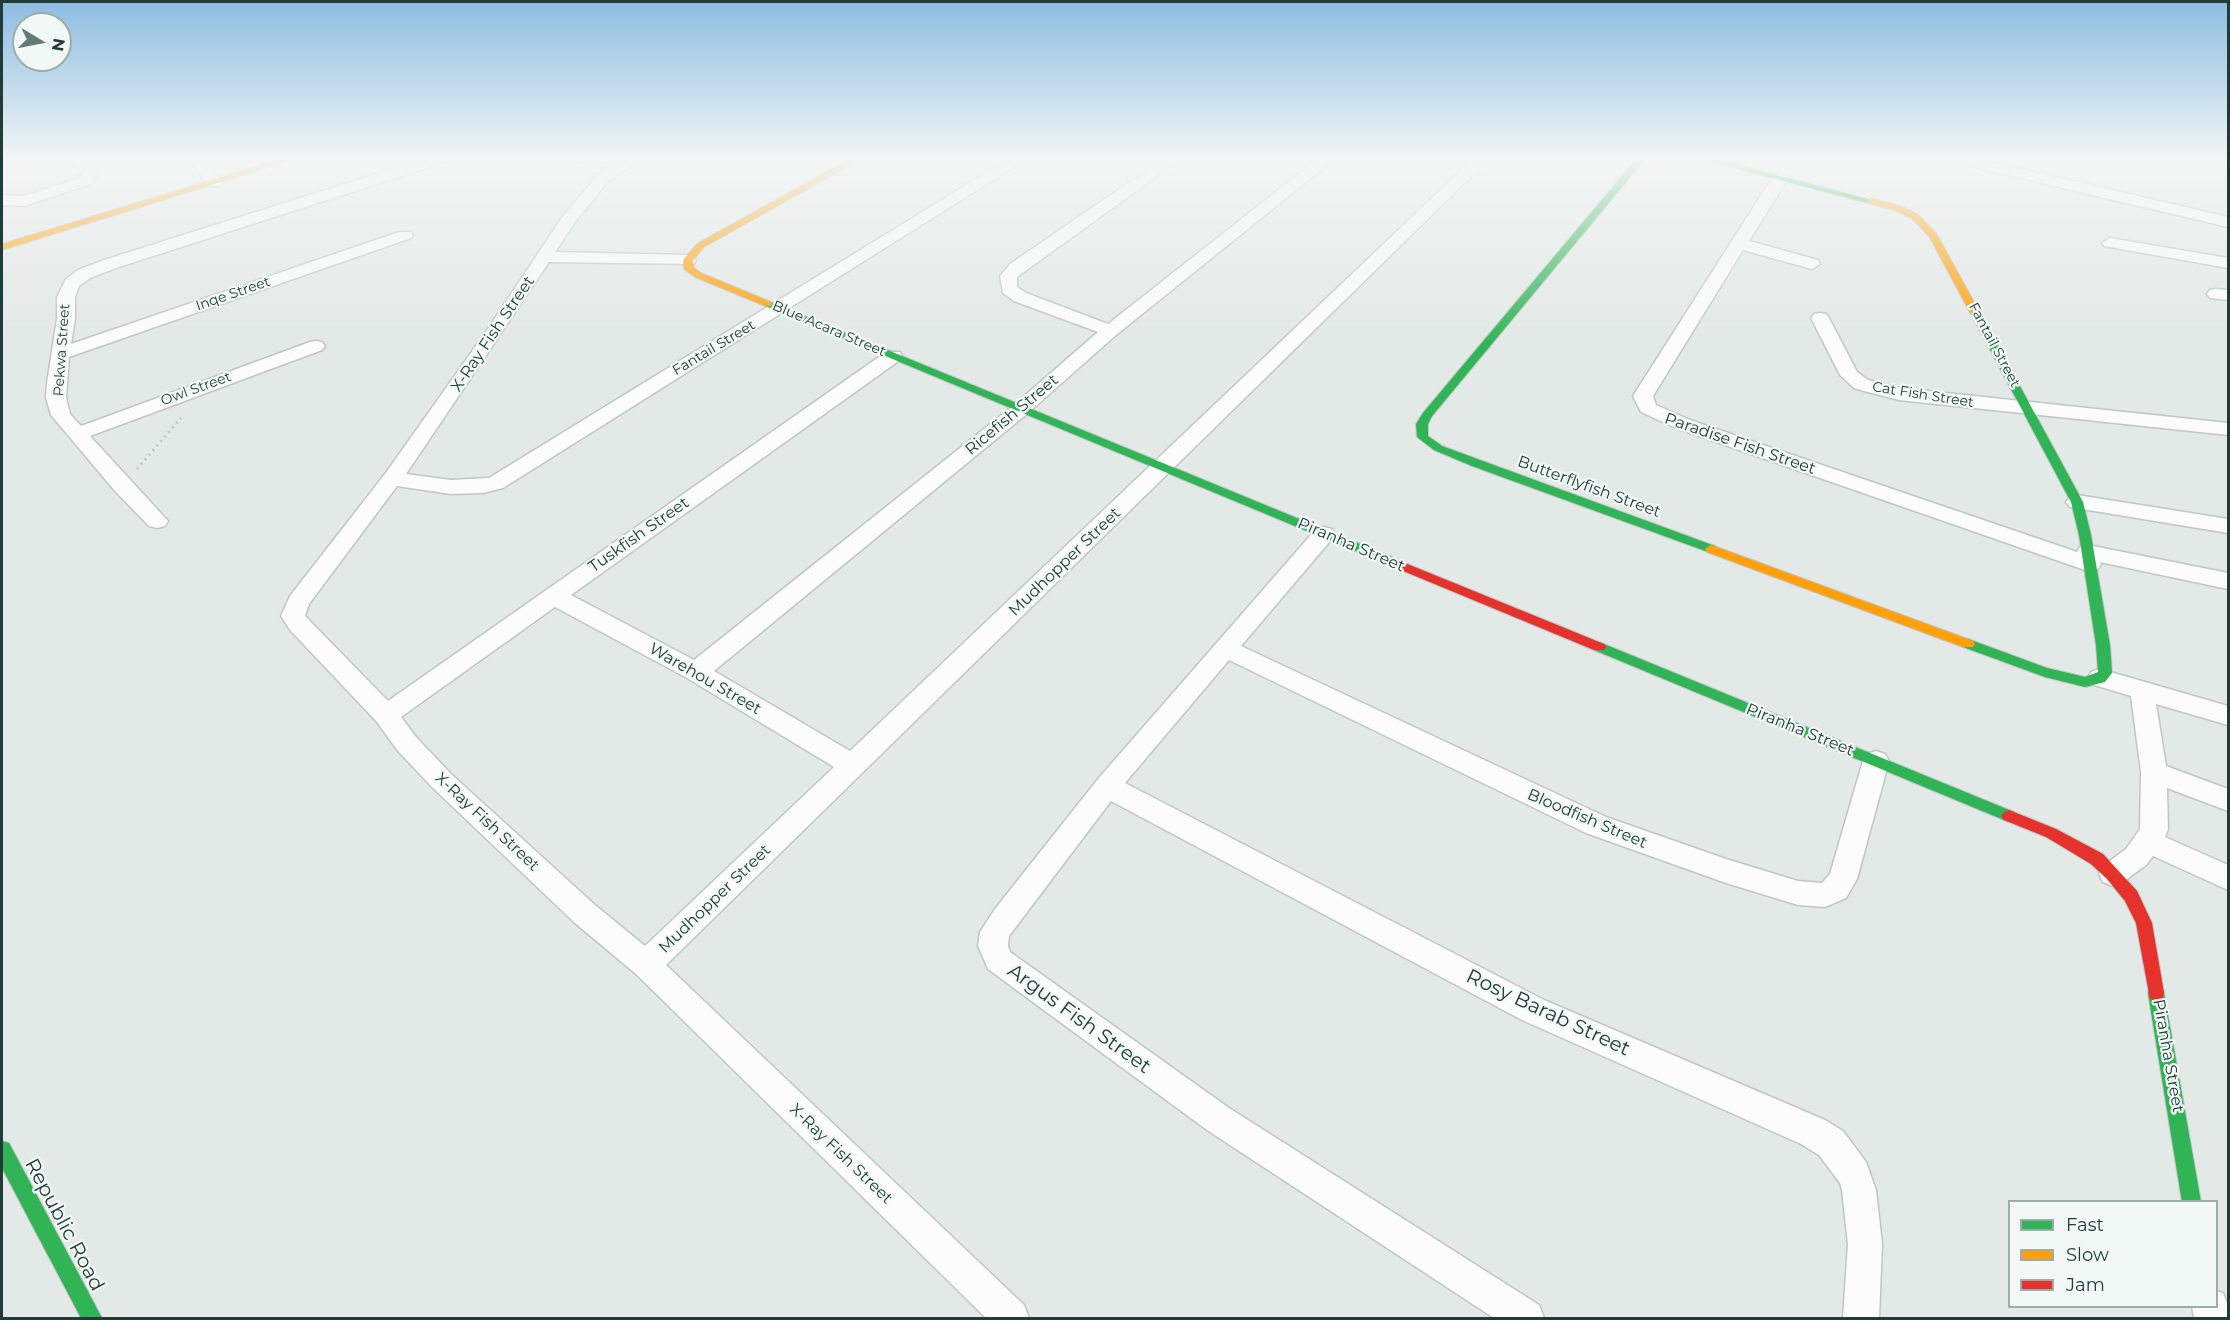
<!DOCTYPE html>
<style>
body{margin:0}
#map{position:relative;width:2230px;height:1320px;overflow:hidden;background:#e3e9e7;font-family:Montserrat,sans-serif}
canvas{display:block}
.frame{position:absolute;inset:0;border:3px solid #213c37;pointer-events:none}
.legend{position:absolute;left:2008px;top:1200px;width:210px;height:108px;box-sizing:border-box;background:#f1f8f5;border:2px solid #9eada9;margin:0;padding:8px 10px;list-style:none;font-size:18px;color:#213c37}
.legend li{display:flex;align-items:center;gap:12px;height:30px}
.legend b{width:30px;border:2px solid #9eada9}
.north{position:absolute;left:12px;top:12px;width:60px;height:60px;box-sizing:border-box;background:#f1f8f5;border:2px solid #9eada9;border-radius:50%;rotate:100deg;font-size:16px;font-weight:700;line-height:24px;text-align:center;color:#213c37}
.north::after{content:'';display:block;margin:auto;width:21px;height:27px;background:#657975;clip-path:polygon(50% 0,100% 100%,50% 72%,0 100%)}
</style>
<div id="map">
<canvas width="2230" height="1320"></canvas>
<div class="frame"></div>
<ul class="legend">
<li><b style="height:8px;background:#30b455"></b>Fast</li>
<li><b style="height:8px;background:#ff9f0a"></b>Slow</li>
<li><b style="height:8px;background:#e5322d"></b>Jam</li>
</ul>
<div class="north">N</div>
</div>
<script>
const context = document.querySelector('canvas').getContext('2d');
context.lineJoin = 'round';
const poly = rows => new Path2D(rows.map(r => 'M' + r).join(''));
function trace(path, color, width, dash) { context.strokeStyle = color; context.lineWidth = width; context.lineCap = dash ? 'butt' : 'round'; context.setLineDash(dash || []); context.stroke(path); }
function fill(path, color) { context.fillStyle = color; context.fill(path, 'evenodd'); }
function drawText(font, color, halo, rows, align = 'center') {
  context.font = font + ' Montserrat,sans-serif'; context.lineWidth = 4.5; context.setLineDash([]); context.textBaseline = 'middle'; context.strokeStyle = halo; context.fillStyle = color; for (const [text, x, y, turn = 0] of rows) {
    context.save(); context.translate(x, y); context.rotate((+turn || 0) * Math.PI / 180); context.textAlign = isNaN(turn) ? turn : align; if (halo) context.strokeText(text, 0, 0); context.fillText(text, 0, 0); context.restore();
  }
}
const path = poly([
 [137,469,181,418]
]);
const lane = poly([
 [564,158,580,158,621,168,617,170,564,158]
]);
const street = poly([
 [72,158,87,158,98,173,91,184,24,206,2,205,2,195,23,196,80,178,82,173,72,158],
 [187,158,202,158,223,183,220,186,210,186,187,158],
 [427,158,450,158,448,161,116,268,90,278,79,286,75,297,75,319,71,344,399,232,411,232,413,235,411,238,69,357,66,398,70,414,81,426,310,342,316,341,322,342,325,346,322,350,90,436,168,521,165,526,157,528,149,526,115,491,51,415,46,398,47,383,57,319,57,297,66,279,78,270,104,260,427,158],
 [626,158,644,158,609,180,575,222,555,252,688,255,696,260,694,264,549,262,406,474,451,480,489,478,1010,158,1028,158,503,488,483,493,451,494,397,486,309,604,305,616,388,701,886,352,900,352,902,356,900,360,571,595,694,660,1014,405,1098,332,1014,301,1003,293,1000,276,1010,264,1165,158,1182,158,1017,277,1017,287,1026,293,1108,324,1319,158,1336,158,1116,335,1028,413,714,671,850,751,1474,158,1490,158,666,965,1024,1305,1029,1318,986,1318,636,974,575,923,433,788,398,751,377,722,290,630,281,616,290,596,385,474,485,333,563,216,599,174,626,158],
 [555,607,687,678,834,767,645,946,595,905,451,774,416,737,401,717,555,607],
 [1946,158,1974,158,2228,217,2228,227,1953,162,1946,158],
 [1780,173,1788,178,1749,241,1818,260,1820,264,1812,269,1743,250,1653,396,1656,405,1690,420,2077,552,2080,547,2088,545,2228,573,2228,589,2100,562,2101,564,2098,569,2090,572,2082,569,1676,428,1641,412,1633,396,1772,178,1780,173],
 [2110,238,2228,258,2228,268,2104,246,2102,243,2110,238],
 [2216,289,2228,290,2228,300,2210,298,2207,294,2210,290,2216,289],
 [1820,313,1826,314,1829,318,1857,372,1868,380,1899,388,2228,423,2228,435,1899,400,1864,391,1854,388,1840,375,1811,318,1814,314,1820,313],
 [2077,495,2228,519,2228,533,2070,507,2066,502,2070,497,2077,495],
 [1324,527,1332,529,1335,534,1332,539,1241,646,1606,817,1726,859,1798,881,1822,883,1830,874,1863,761,1867,754,1876,751,1885,754,1889,761,1857,879,1846,898,1825,907,1798,905,1726,883,1586,833,1229,660,1125,783,1544,1000,1825,1120,1843,1131,1866,1162,1876,1190,1882,1244,1879,1318,1843,1318,1848,1244,1842,1190,1840,1183,1819,1155,1801,1144,1522,1020,1111,801,1009,936,1008,946,1010,952,1229,1108,1539,1305,1544,1318,1494,1318,1207,1130,988,969,978,946,980,932,995,909,1098,779,1316,529,1324,527],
 [2100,669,2228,706,2228,725,2156,704,2166,766,2228,789,2228,811,2167,788,2168,829,2165,837,2228,865,2228,890,2153,856,2146,865,2123,882,2113,886,2103,882,2099,874,2103,866,2126,849,2140,829,2141,772,2131,696,2091,684,2088,678,2091,672,2100,669],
 [2216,1291,2223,1293,2228,1306,2228,1318,2194,1318,2192,1306,2216,1306,2216,1291]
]);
const fast = poly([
 [1637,158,1646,158,1432,416,1428,424,1428,436,1442,446,1480,460,1715,546,1717,549,1711,553,1472,466,1434,450,1417,437,1416,424,1423,413,1637,158],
 [1696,158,1712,158,1875,201,1871,204,1696,158],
 [768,301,1404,562,1406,565,1404,568,1396,568,765,306,765,302,768,301],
 [1992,341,1997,344,2083,502,2091,535,2110,645,2112,673,2105,682,2085,687,2045,677,1963,647,1961,644,1968,639,2047,668,2085,677,2098,672,2096,645,2079,535,2071,502,1987,344,1992,341],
 [1599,642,2014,812,2017,816,2014,820,2009,822,2004,820,1594,650,1592,647,1599,642],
 [2156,985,2162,987,2164,993,2201,1202,2182,1202,2148,993,2150,987,2156,985],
 [2,1141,9,1143,102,1318,81,1318,2,1168,2,1141]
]);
const slow = poly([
 [284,158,298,158,2,250,2,244,284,158],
 [852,158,863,158,704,247,693,260,694,268,701,273,771,302,771,306,765,306,695,277,684,269,683,260,698,243,852,158],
 [1871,198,1900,206,1917,214,1936,233,1997,344,1996,346,1988,346,1987,344,1929,236,1911,218,1894,210,1868,203,1867,201,1871,198],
 [1711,545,1973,641,1975,644,1973,647,1963,647,1707,552,1705,549,1711,545]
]);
const jam = poly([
 [1400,561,1604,644,1606,647,1604,650,1594,650,1396,568,1394,565,1396,562,1400,561],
 [2009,810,2056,829,2103,854,2137,891,2152,923,2164,993,2162,999,2156,1001,2150,999,2136,923,2125,901,2107,879,2091,864,2046,837,2004,820,2001,816,2004,812,2009,810]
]);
const farStreetnames = [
 ["Inqe Street",233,294,-19],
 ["Blue Acara Street",829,329,23],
 ["Fantail Street",1994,345,62],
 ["Fantail Street",714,348,-31],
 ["Pekwa Street",62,350,-86],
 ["Owl Street",196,389,-20],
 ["Cat Fish Street",1923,395,9]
];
const streetNames = [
 ["X-Ray Fish Street",493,334,-56],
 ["Ricefish Street",1012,415,-40],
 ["Paradise Fish Street",1740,444,19],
 ["Butterflyfish Street",1589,487,20],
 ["Tuskfish Street",639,535,-35],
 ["Piranha Street",1351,545,23],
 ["Mudhopper Street",1065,562,-44],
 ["Warehou Street",705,679,30],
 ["Piranha Street",1800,730,22],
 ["Bloodfish Street",1587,819,23],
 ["X-Ray Fish Street",487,822,43],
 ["Mudhopper Street",715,899,-44],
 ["Piranha Street",2168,1056,80],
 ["X-Ray Fish Street",841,1154,44]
];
const nearStreetnames = [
 ["Rosy Barab Street",1548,1013,25],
 ["Argus Fish Street",1079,1019,36],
 ["Republic Road",64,1225,62]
];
trace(lane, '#c0c6c4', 3);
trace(street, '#c0c6c4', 3);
trace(fast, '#bfc6c4', 2);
trace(slow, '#bfc6c4', 2);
trace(jam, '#bfc6c4', 2);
trace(path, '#c0c9c7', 3, [2, 4]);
fill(lane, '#fbfcfb');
fill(street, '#fbfcfb');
fill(fast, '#30b455');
fill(slow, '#ff9f0a');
fill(jam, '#e5322d');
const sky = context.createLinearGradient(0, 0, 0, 343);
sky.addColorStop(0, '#8cbde2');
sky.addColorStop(0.46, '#f2f5f4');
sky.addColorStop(1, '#f2f5f400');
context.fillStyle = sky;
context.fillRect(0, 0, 2230, 343);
drawText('14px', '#213c37', '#f1f8f5', farStreetnames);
drawText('16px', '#213c37', '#f1f8f5', streetNames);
drawText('20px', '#213c37', '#f1f8f5', nearStreetnames);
</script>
